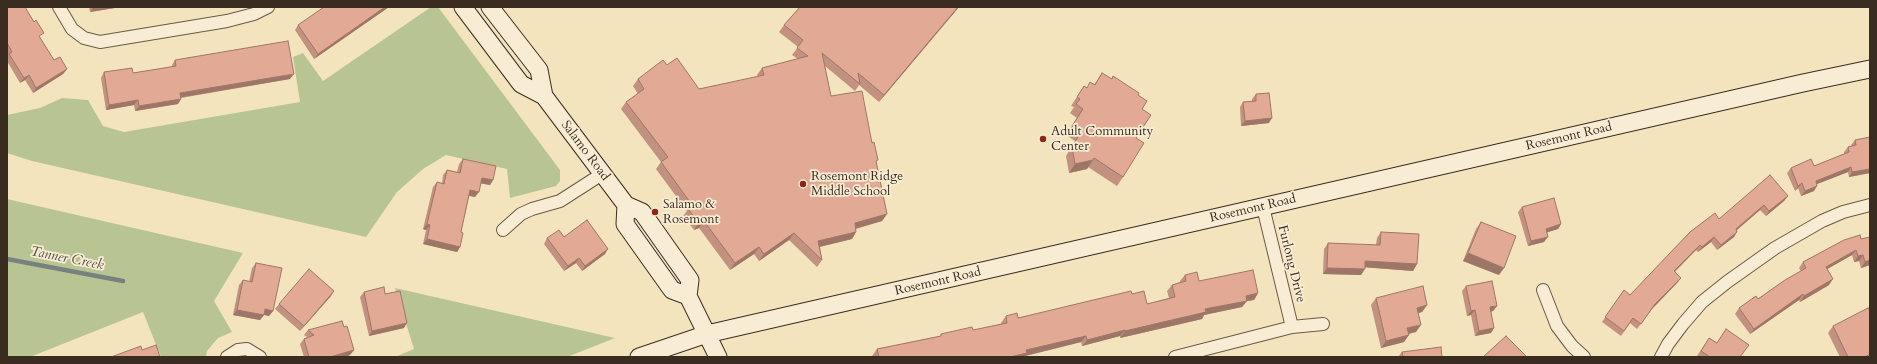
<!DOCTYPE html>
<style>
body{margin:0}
#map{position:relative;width:1877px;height:364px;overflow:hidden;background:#f4e4bd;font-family:Cardo,serif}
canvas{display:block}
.frame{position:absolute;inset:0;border:8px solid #3b2c22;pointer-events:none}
</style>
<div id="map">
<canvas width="1877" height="364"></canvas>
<div class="frame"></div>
</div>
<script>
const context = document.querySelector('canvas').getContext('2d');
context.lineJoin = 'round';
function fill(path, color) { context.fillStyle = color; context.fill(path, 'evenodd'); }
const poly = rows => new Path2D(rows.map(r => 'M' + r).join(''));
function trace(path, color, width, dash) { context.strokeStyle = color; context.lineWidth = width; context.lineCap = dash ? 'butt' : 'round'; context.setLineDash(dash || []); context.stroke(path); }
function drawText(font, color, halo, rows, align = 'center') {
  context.font = font + ' Cardo,serif'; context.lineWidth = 3.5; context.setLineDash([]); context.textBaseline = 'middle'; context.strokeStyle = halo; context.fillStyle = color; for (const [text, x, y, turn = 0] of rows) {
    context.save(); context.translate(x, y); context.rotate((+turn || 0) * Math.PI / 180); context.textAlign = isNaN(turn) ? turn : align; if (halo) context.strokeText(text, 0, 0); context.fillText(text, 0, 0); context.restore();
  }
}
const green = poly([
 [431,7,438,7,441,11,560,170,560,181,556,186,510,198,507,169,446,155,423,169,397,192,366,237,32,161,7,153,7,115,40,108,62,98,88,100,103,126,124,132,300,102,293,57,303,53,323,81],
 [7,199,243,253,214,301,232,332,218,338,207,351,206,357,161,357,143,312,30,357,7,357],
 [395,288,615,338,567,357,395,357,414,349]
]);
const stream = poly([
 [7,259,123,281]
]);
const street = poly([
 [59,7,72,29,84,38,100,42,227,21,254,14,268,7],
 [1263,207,1292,327],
 [503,230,521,214,532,209,560,201,602,174],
 [1543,290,1557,326,1572,346,1584,357],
 [227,357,238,350,247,349,260,357],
 [1175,357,1292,327,1323,324],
 [1661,357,1668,344,1683,324,1702,302,1727,282,1775,248,1822,221,1843,212,1870,205]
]);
const secondary = poly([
 [463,7,521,84,544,96],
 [490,7,539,70,544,96,626,205,642,212,690,280,688,296,718,357],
 [626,205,625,224,672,290,688,296],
 [639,357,707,334,1803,83,1870,69]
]);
const wall = poly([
 [7,7,40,38,54,60,67,69,63,74,33,93,25,80,20,83,7,61,7,56,8,55,7,54],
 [89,7,121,7,90,12],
 [389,7,314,59,295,30,298,25],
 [800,7,959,7,879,102,859,85,855,91,825,66,831,96,876,163,887,214,882,221,856,229,856,232,852,239,820,247,822,260,817,267,789,240,759,261,754,254,730,270,699,228,694,230,683,216,687,211,656,169,661,162,621,109,626,102,638,94,633,86,638,79,667,65,699,89,758,77,757,75,762,68,798,59,792,55,798,47,779,32,784,25],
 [175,60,290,79,181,98,181,99,178,104,135,111,134,105,106,110,101,78,104,72,133,73,172,67,172,65],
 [1102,73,1138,95,1142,109,1136,138,1123,177,1117,186,1088,167,1087,169,1069,173,1066,156,1075,141,1066,135,1077,118,1070,113,1074,107,1071,106,1084,86,1087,88,1094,85],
 [1256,94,1269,123,1241,126,1240,107,1243,102,1252,101,1252,99],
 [1855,140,1870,173,1849,177,1848,172,1817,184,1814,191,1801,196,1798,188,1795,191,1787,173,1791,168,1814,166,1844,154,1844,152,1848,147,1852,146,1851,145],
 [463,159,493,180,490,185,481,183,475,197,469,196,461,232,460,247,457,252,423,244,426,230,423,229,433,187,437,182,442,183,443,175,447,170,457,172,459,164],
 [1788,196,1784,201,1766,216,1760,210,1737,230,1734,237,1717,250,1711,242,1698,252,1696,250,1675,272,1681,278,1677,283,1652,309,1637,329,1630,323,1621,336,1602,322,1624,290,1630,295,1719,219],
 [1522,207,1561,224,1558,229,1547,232,1544,242,1528,246,1518,212],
 [1481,222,1499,275,1463,261,1476,229],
 [1381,232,1417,264,1413,271,1365,267,1361,275,1323,274,1324,249,1328,243,1376,245,1377,238],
 [1860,235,1870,265,1861,268,1859,261,1854,262,1852,255,1827,269,1829,285,1800,302,1799,300,1750,334,1735,314,1739,308,1758,299,1801,271,1799,268,1803,262],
 [547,238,605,254,582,271,576,263,564,271,544,244],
 [256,263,273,311,269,316,264,315,260,320,233,315,239,285,243,280,249,282,252,268],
 [1185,275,1199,281,1258,293,1254,300,1247,301,1242,307,1204,315,1202,319,1120,338,1120,336,1082,346,1081,342,1025,356,1024,357,873,357,872,356,877,349,940,336,941,334,973,330,1001,324,1001,323,1006,316,1018,318,1132,294,1147,304,1169,298,1167,291,1172,285,1180,282,1180,281],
 [1466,286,1497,306,1493,311,1491,312,1494,328,1491,333,1475,336,1471,315,1467,316,1462,291],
 [364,292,385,294,404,328,369,336,360,297],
 [331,296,300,331,275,309,279,304],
 [1376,298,1427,305,1422,312,1418,313,1416,332,1409,334,1404,342,1381,348,1371,305],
 [1833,326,1870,357,1840,357,1828,333],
 [344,327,354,350,350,355,345,357,304,357,300,344,304,339,307,337,304,335,308,330],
 [1709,338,1717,343,1740,357,1699,357,1697,356],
 [1402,352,1442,357,1398,357]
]);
const shadedWall = poly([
 [94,7,121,7,90,12],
 [385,7,389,7,314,59,318,54],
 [958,7,959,7,879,102,884,95],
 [67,69,63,74,33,93,36,88],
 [294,74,290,79,177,98,180,93],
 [29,75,25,80,20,83,24,78],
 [181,99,178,104,135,111,139,106],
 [138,100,134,105,106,110,109,105],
 [1272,118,1269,123,1241,126,1245,121],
 [1093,160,1087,169,1069,173,1075,164],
 [1851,167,1848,172,1812,186,1816,181],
 [1870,169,1870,173,1849,177,1852,172],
 [482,178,493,180,490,185,478,183],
 [1802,183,1798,188,1795,191,1798,186],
 [1817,186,1814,191,1801,196,1805,191],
 [470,190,479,192,475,197,467,195],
 [1788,196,1784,201,1766,216,1769,211],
 [1764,205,1760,210,1732,234,1736,229],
 [887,214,882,221,850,230,855,223],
 [704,221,699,228,694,230,699,223],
 [427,224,430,225,426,230,423,229],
 [1561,224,1558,229,1542,234,1546,229],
 [856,232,852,239,814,248,818,241],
 [1737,232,1734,237,1717,250,1721,245],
 [794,233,789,240,759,261,764,254],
 [1548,237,1544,242,1528,246,1531,241],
 [1714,237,1711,242,1698,252,1702,247],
 [427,239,460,247,457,252,423,244],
 [1700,245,1696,250,1670,276,1674,271],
 [759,247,754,254,730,270,735,263],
 [608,249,605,254,582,271,585,266],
 [1856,250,1852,255,1822,272,1826,267],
 [1468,253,1504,268,1499,275,1463,261],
 [1863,255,1859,261,1854,262,1858,256],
 [579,258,576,263,564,271,568,266],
 [1870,260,1870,265,1861,268,1865,262],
 [1365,261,1417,264,1413,271,1361,267],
 [1327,268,1365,269,1361,275,1323,274],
 [1681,278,1677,283,1652,309,1637,329,1655,304],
 [1833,279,1829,285,1800,302,1804,296],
 [334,291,331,296,300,331,304,326],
 [1258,293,1254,300,1247,301,1242,307,1204,315,1202,319,1120,338,1125,331,1205,309,1246,296],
 [1803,294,1799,300,1750,334,1754,329],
 [1427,305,1422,312,1412,315,1417,308],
 [1497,306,1493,311,1487,312,1490,307],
 [265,309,273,311,269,316,261,314],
 [237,310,264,315,260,320,233,315],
 [1475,310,1471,315,1467,316,1471,311],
 [407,323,404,328,369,336,372,331],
 [1421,325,1416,332,1402,335,1407,328],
 [1494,328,1491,333,1475,336,1479,331],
 [1125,330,1120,336,1082,346,1087,340],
 [1409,335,1404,342,1381,348,1386,341],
 [1086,336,1081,342,1025,356,1024,357,1010,357,1026,350],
 [354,350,350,355,345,357,330,357]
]);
const building = poly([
 [7,7,25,7,34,22,36,20,44,33,39,36,54,60,60,57,67,69,36,88,29,75,24,78,9,54,12,52,7,43,7,7],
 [324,7,385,7,318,54,298,25,324,7],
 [800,7,958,7,884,95,858,73,860,84,822,53,831,96,862,91,872,143,874,142,878,160,876,161,887,214,855,223,856,232,818,241,822,260,794,233,764,254,759,247,735,263,704,221,699,223,688,209,692,205,661,162,668,157,626,102,644,89,638,79,663,60,667,65,677,58,699,89,764,75,762,68,808,56,797,48,803,40,784,25,800,7],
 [288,41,294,74,180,93,181,99,139,106,138,100,109,105,104,72,132,68,133,73,176,66,175,60,288,41],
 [1102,73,1112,79,1113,76,1139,93,1138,95,1147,101,1142,109,1151,115,1136,138,1144,143,1123,177,1094,158,1093,160,1075,164,1072,147,1081,132,1072,126,1083,109,1076,104,1080,99,1077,97,1084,86,1087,88,1090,82,1095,85,1102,73],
 [1269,93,1272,118,1245,121,1243,102,1256,101,1256,94,1269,93],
 [1870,137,1870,169,1852,172,1851,167,1816,181,1817,186,1805,191,1802,183,1798,186,1791,168,1811,159,1814,166,1849,152,1848,147,1856,145,1855,140,1870,137],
 [463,159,496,166,493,180,482,178,479,192,470,190,461,232,463,233,460,247,427,239,430,225,427,224,437,182,444,184,447,170,460,173,463,159],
 [1770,175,1788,196,1769,211,1764,205,1736,229,1737,232,1721,245,1714,237,1702,247,1700,245,1674,271,1681,278,1655,304,1641,324,1633,318,1624,331,1605,317,1624,290,1630,295,1690,232,1715,213,1719,219,1770,175],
 [1554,198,1561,224,1546,229,1548,237,1531,241,1522,207,1554,198],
 [587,220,608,249,585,266,579,258,568,266,547,238,559,230,564,237,587,220],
 [1481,222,1516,236,1504,268,1468,253,1481,222],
 [1381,232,1419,234,1417,264,1365,261,1365,269,1327,268,1328,243,1380,245,1381,232],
 [1860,235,1861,239,1870,237,1870,260,1865,262,1863,255,1858,256,1856,250,1826,267,1833,279,1804,296,1803,294,1754,329,1739,308,1756,296,1758,299,1785,280,1806,268,1803,262,1844,240,1860,235],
 [256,263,282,268,273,311,265,309,264,315,237,310,243,280,252,282,256,263],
 [309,269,334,291,304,326,279,304,309,269],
 [1253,270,1258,293,1246,296,1247,301,1205,309,1206,312,1125,331,1125,330,1087,340,1086,336,1026,350,1027,353,1010,357,879,357,877,349,941,336,941,334,972,327,973,330,1007,323,1006,316,1017,313,1018,318,1131,291,1132,294,1144,291,1147,304,1175,297,1172,285,1186,281,1185,275,1197,272,1199,281,1253,270],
 [1492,281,1497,306,1490,307,1494,328,1479,331,1475,310,1471,311,1466,286,1492,281],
 [1423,286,1427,305,1417,308,1421,325,1407,328,1409,335,1386,341,1376,298,1423,286],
 [384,287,385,294,400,291,407,323,372,331,364,292,384,287],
 [1868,308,1870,311,1870,354,1865,357,1848,357,1833,326,1868,308],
 [342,321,344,327,347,326,354,350,330,357,309,357,304,339,314,335,308,330,342,321],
 [1726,329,1749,345,1740,357,1710,357,1701,351,1709,338,1717,343,1726,329],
 [1506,336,1527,357,1483,357,1506,336],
 [156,345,160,357,111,357,141,346,142,350,156,345],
 [1441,347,1442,357,1403,357,1402,352,1441,347]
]);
const markers = [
 [1043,139,4,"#8f2418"],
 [803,184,4,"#8f2418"],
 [655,212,4,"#8f2418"]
];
const poiNames = [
 ["Adult Community",1051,132],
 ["Center",1051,147],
 ["Rosemont Ridge",811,177],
 ["Middle School",811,192],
 ["Salamo &",663,205],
 ["Rosemont",663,220]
];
const streetNames = [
 ["Rosemont Road",1569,137,-13],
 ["Salamo Road",585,151,53],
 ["Rosemont Road",1253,209,-13],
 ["Furlong Drive",1291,264,76],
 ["Rosemont Road",938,282,-13]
];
const waterNames = [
 ["Tanner Creek",67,259,11]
];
fill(green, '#b8c593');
trace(stream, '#77827e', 4.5);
trace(street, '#695a49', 14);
trace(secondary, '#3b2c22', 19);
trace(street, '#f8edd4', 12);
trace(secondary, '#f8edd4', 17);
fill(wall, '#c2917f');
fill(shadedWall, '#9e7668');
fill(building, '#e2a994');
trace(building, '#9e7668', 1);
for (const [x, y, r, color] of markers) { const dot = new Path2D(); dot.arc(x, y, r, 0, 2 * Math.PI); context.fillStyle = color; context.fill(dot); trace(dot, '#f8edd4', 1.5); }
drawText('13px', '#3b2c22', '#f8edd4', poiNames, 'left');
drawText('13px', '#3b2c22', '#f8edd4', streetNames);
drawText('italic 14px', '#545048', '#f8edd4', waterNames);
</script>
